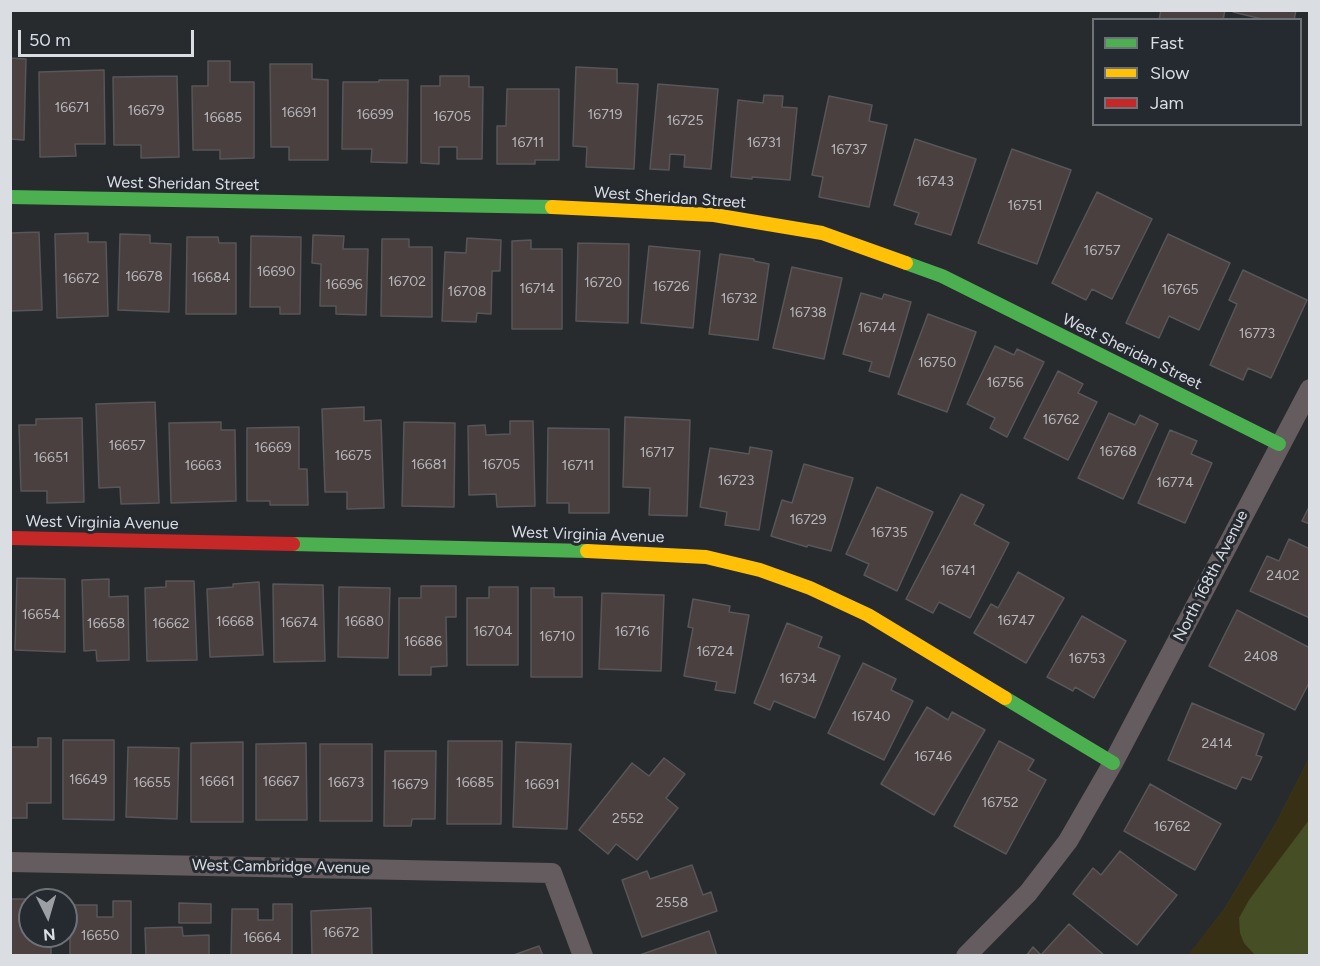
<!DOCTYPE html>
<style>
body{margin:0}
#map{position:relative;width:1320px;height:966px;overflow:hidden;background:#282b2e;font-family:Figtree,sans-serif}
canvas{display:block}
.frame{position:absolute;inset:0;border:12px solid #dadde2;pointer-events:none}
.legend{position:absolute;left:1092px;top:18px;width:210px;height:108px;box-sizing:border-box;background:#252a31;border:2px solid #6d7278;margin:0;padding:8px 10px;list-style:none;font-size:18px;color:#dadde2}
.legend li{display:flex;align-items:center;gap:12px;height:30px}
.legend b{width:30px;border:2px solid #6d7278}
.north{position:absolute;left:18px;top:888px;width:60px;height:60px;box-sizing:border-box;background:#252a31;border:2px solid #6d7278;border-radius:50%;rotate:175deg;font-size:16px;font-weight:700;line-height:24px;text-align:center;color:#dadde2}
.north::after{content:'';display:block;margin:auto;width:21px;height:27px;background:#9c9fa3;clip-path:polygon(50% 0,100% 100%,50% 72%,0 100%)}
.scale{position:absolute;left:18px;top:30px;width:176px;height:27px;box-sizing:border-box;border:3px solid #dadde2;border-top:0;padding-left:8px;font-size:18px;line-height:21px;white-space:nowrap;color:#dadde2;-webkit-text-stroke:4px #252a31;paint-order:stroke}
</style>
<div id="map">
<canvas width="1320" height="966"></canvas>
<div class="frame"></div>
<ul class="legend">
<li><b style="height:8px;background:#4caf50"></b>Fast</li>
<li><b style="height:8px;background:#ffc107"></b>Slow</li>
<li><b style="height:8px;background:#c62828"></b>Jam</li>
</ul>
<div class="north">N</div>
<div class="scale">50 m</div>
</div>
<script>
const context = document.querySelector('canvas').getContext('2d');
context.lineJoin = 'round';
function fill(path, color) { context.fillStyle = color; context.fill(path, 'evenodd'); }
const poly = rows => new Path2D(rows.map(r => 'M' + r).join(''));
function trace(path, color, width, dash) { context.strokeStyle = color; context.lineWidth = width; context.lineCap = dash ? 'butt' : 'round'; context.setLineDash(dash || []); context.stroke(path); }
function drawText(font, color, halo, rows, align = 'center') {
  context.font = font + ' Figtree,sans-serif'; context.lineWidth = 6; context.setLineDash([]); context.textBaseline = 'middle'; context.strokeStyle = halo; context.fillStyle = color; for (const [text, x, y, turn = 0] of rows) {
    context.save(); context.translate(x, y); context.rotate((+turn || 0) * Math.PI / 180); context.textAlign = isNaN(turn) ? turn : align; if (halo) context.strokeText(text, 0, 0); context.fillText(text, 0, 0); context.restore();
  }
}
const green = poly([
 [1309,758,1309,955,1188,956,1225,908,1276,823]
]);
const sand = poly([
 [1309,758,1309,820,1249,900,1239,918,1240,933,1244,943,1255,955,1188,955,1225,908,1276,823]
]);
const building = poly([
 [1161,10,1225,10,1223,20,1159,20,1161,10],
 [1233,10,1296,10,1294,20,1266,20,1233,12,1233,10],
 [10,58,26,59,24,140,10,139,10,58],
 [208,61,230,61,230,82,254,82,254,158,220,159,220,150,193,150,192,86,208,86,208,61],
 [270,64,312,64,312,79,328,80,328,160,289,160,289,147,271,147,270,64],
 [576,67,617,69,617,83,638,84,634,169,586,167,587,147,573,146,576,67],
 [104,70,105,144,75,144,76,156,40,157,39,72,104,70],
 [177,76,179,157,141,158,141,145,114,145,113,77,177,76],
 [440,76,469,76,469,87,483,87,482,159,457,159,457,147,439,147,439,164,421,163,421,86,440,86,440,76],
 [379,80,408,80,407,163,371,162,372,149,342,149,343,82,379,82,379,80],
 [658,84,718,89,711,169,684,167,685,155,670,154,669,170,650,169,658,84],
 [507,89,559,89,559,160,535,160,535,164,497,164,497,126,506,126,507,89],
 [764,95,783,96,782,107,797,108,790,180,752,177,752,179,731,177,738,100,763,103,764,95],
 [829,96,872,105,869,121,887,125,869,207,819,197,823,177,812,175,829,96],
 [915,139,976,159,951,235,915,224,919,213,894,205,915,139],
 [1012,149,1071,170,1037,264,978,243,1012,149],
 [1097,192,1152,219,1112,299,1092,289,1086,300,1052,283,1097,192],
 [39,232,42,310,10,311,11,233,39,232],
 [88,233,88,242,106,242,108,316,57,318,55,234,88,233],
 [120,234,150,235,150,243,171,244,169,312,118,310,120,234],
 [1168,234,1230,263,1199,330,1169,316,1159,338,1126,323,1168,234],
 [313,235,344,236,343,249,368,249,366,315,336,314,336,306,320,306,321,264,312,263,313,235],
 [251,236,301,237,300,314,280,314,280,307,250,307,251,236],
 [187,237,218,237,219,243,236,243,236,314,186,314,187,237],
 [467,238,501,240,500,271,492,271,491,314,477,313,476,322,442,321,445,252,466,253,467,238],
 [382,239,409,239,409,247,432,247,432,317,381,316,382,239],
 [531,240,531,249,562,249,562,329,512,329,512,241,531,240],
 [578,243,629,244,628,323,576,321,578,243],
 [649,246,700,251,693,328,641,323,649,246],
 [720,254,754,259,754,261,769,264,758,340,709,334,720,254],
 [792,267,842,278,824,359,773,348,792,267],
 [1243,270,1307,300,1271,378,1248,368,1243,380,1210,365,1237,304,1229,300,1243,270],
 [861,293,882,299,884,294,911,302,889,377,869,371,872,362,843,354,861,293],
 [928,314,976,332,947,412,898,394,928,314],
 [995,346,1014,355,1017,349,1044,362,1007,437,990,428,995,418,967,404,995,346],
 [1058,371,1083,384,1078,393,1097,402,1068,460,1024,438,1058,371],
 [155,402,159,503,121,504,120,487,99,488,96,404,155,402],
 [364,407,364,421,381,420,384,508,347,509,347,492,325,492,322,409,364,407],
 [1109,413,1135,425,1140,415,1158,424,1123,499,1078,478,1109,413],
 [625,417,690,420,687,516,649,515,650,488,623,487,625,417],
 [82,418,84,502,47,503,47,491,21,491,19,425,36,425,36,419,82,418],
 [510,421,533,421,535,506,497,507,496,494,469,495,468,426,485,425,486,435,510,434,510,421],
 [221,422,221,430,235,430,236,501,171,503,169,423,221,422],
 [404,422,455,423,454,507,402,506,404,422],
 [299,427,299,469,307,469,308,505,270,505,270,501,247,501,247,428,299,427],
 [548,428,609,429,609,513,569,513,569,503,547,503,548,428],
 [1170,430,1197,441,1191,454,1212,463,1185,523,1138,503,1170,430],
 [750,447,772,451,759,530,725,525,727,512,700,507,710,448,749,454,750,447],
 [804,464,853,478,831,551,808,545,807,547,771,536,782,500,792,503,804,464],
 [877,487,933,512,897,591,864,575,869,564,846,554,877,487],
 [961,494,984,505,974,524,1009,543,970,618,939,602,933,613,906,599,961,494],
 [1310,505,1310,524,1302,521,1310,505],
 [1289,539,1310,549,1310,618,1250,591,1267,556,1279,561,1289,539],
 [1018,572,1064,598,1026,663,974,633,991,604,998,608,1018,572],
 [17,578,65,579,65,652,15,650,17,578],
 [109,579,109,597,128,596,129,660,97,661,96,650,84,651,82,580,109,579],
 [166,581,194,581,197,660,147,661,145,588,166,587,166,581],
 [259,582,263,655,210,657,207,589,233,587,233,584,259,582],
 [273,584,323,585,325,661,274,662,273,584],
 [421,586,456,586,456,617,446,617,447,666,431,667,431,675,399,675,399,598,421,598,421,586],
 [339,587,390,588,388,658,338,657,339,587],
 [489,587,518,587,518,665,467,665,467,598,489,598,489,587],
 [531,588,554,588,554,597,582,597,582,677,531,677,531,588],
 [602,593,664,595,661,671,599,669,602,593],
 [693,599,730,606,729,612,749,615,735,693,715,690,717,682,684,676,693,628,688,627,693,599],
 [1237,610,1310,648,1310,681,1295,710,1209,666,1237,610],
 [1082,616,1126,641,1094,698,1075,687,1073,691,1047,677,1082,616],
 [787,623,822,637,818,647,840,656,815,718,774,701,770,710,754,703,787,623],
 [863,663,896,679,891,690,913,701,884,760,828,733,863,663],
 [1192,703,1264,734,1256,755,1262,757,1251,780,1242,777,1236,789,1168,760,1192,703],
 [927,707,948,720,952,712,985,730,934,815,881,784,927,707],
 [38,738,51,738,51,803,27,803,27,818,10,818,10,747,38,747,38,738],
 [63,740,114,740,114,820,63,819,63,740],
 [448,741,502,741,501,824,447,824,448,741],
 [999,741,1034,760,1028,770,1046,780,1006,854,954,826,999,741],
 [243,742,243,822,191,822,191,743,243,742],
 [516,742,571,744,567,829,513,827,516,742],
 [306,743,307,820,256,820,256,744,306,743],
 [320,744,372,744,372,821,320,821,320,744],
 [128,747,179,748,177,819,126,817,128,747],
 [385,751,436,751,435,819,412,819,411,826,384,826,385,751],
 [664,758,685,774,666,798,678,808,637,860,616,844,608,854,579,830,632,763,649,776,664,758],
 [1150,784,1221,824,1195,870,1124,831,1150,784],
 [1120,851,1177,895,1137,945,1073,894,1093,868,1101,875,1120,851],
 [692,865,703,895,711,892,717,911,642,937,622,880,647,871,650,879,692,865],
 [10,899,51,899,30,900,30,936,51,936,51,956,10,956,10,899],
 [113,901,131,901,131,956,70,956,70,905,97,905,97,917,113,917,113,901],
 [179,903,211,904,211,923,179,923,179,903],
 [273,904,292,904,292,956,231,956,232,909,258,909,258,920,273,920,273,904],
 [371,908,372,956,312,956,311,911,371,908],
 [1069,924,1105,956,1026,956,1033,947,1041,955,1069,924],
 [182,927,183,936,209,935,209,956,146,956,145,928,182,927],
 [709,931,717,956,637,956,709,931],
 [539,946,543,956,511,956,539,946]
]);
const street = poly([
 [10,862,552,873,583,956],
 [966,956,1028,893,1068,841,1113,763,1310,389]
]);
const fast = poly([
 [10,197,552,207],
 [906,263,942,276,1279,444],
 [293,544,587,551],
 [1005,698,1113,763]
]);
const slow = poly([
 [552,207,714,215,822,233,906,263],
 [587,551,706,557,760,570,810,588,868,615,1005,698]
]);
const jam = poly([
 [10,538,293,544]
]);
const numberNames = [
 ["16671",72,108],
 ["16679",146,111],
 ["16691",299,113],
 ["16699",375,115],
 ["16719",605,115],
 ["16705",452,117],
 ["16685",223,118],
 ["16725",685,121],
 ["16711",528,143],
 ["16731",764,143],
 ["16737",849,150],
 ["16743",935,182],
 ["16751",1025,206],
 ["16757",1102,251],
 ["16690",276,272],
 ["16678",144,277],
 ["16684",211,278],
 ["16672",81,279],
 ["16702",407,282],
 ["16720",603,283],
 ["16696",344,285],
 ["16726",671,287],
 ["16714",537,289],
 ["16765",1180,290],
 ["16708",467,292],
 ["16732",739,299],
 ["16738",808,313],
 ["16744",877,328],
 ["16773",1257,334],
 ["16750",937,363],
 ["16756",1005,383],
 ["16762",1061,420],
 ["16657",127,446],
 ["16669",273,448],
 ["16768",1118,452],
 ["16717",657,453],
 ["16675",353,456],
 ["16651",51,458],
 ["16681",429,465],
 ["16705",501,465],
 ["16663",203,466],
 ["16711",578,466],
 ["16723",736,481],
 ["16774",1175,483],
 ["16729",808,520],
 ["16735",889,533],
 ["16741",958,571],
 ["2402",1283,576],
 ["16654",41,615],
 ["16747",1016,621],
 ["16668",235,622],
 ["16680",364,622],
 ["16674",299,623],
 ["16658",106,624],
 ["16662",171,624],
 ["16704",493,632],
 ["16716",632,632],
 ["16710",557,637],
 ["16686",423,642],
 ["16724",715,652],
 ["2408",1261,657],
 ["16753",1087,659],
 ["16734",798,679],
 ["16740",871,717],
 ["2414",1217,744],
 ["16746",933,757],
 ["16649",88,780],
 ["16661",217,782],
 ["16667",281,782],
 ["16655",152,783],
 ["16673",346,783],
 ["16685",475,783],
 ["16679",410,785],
 ["16691",542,785],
 ["16752",1000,803],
 ["2552",628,819],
 ["16762",1172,827],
 ["2558",672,903],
 ["16672",341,933],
 ["16650",100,936],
 ["16664",262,938]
];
const streetNames = [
 ["West Sheridan Street",183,184,1],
 ["West Sheridan Street",670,198,4],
 ["West Sheridan Street",1132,352,26],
 ["West Virginia Avenue",102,523,1],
 ["West Virginia Avenue",588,535,2],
 ["North 168th Avenue",1211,576,-63],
 ["West Cambridge Avenue",281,867,1]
];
fill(green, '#454e25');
fill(sand, '#373015');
fill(building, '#4a4040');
trace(building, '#575658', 1.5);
trace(street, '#645c5e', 20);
trace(fast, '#4caf50', 14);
trace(slow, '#ffc107', 14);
trace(jam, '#c62828', 14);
drawText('14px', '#b6b6ba', null, numberNames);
drawText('16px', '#dadde2', '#252a31', streetNames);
</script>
